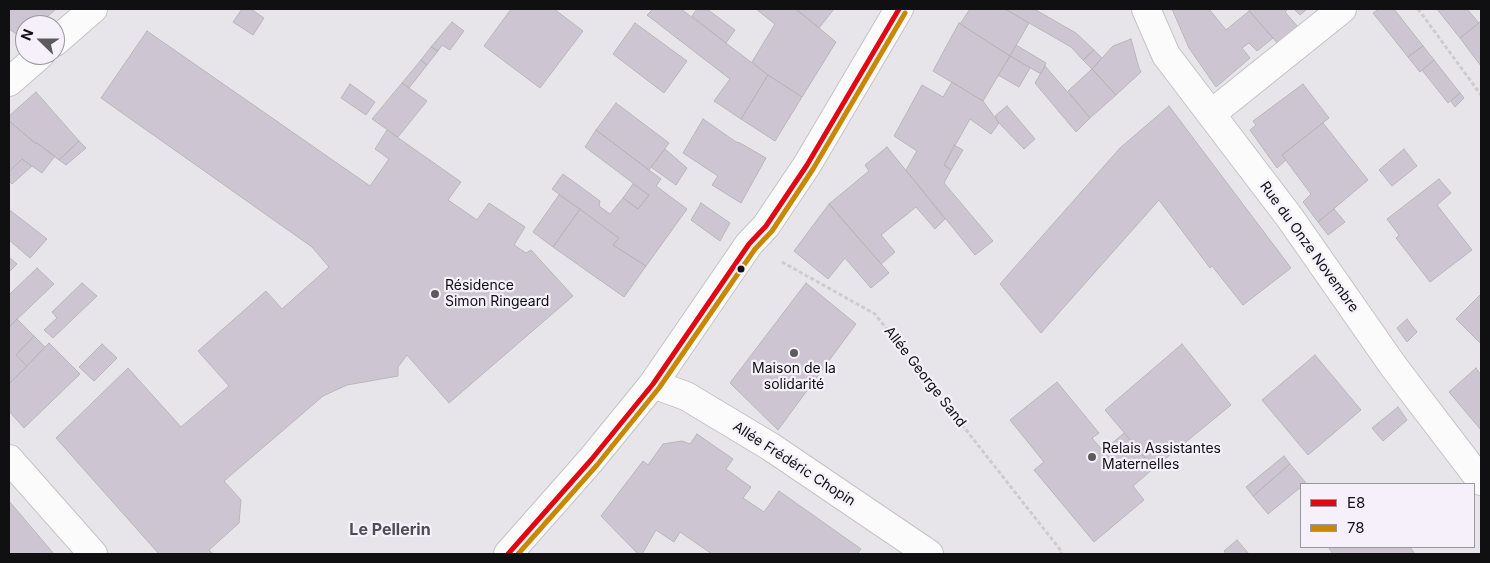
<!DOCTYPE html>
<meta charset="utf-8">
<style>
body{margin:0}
#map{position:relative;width:1490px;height:563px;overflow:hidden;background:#e7e5e9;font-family:Inter,sans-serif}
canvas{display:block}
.frame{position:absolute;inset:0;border:10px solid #100f12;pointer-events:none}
.legend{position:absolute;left:1300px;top:483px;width:175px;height:65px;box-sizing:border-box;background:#f5f0f9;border:1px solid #99969d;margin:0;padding:6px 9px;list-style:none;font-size:15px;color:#100f12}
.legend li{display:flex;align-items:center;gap:10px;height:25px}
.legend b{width:25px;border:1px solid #99969d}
.north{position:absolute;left:15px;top:15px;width:50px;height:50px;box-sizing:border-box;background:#f5f0f9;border:1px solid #99969d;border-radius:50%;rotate:292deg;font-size:14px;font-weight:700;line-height:20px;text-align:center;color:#100f12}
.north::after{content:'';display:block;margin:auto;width:18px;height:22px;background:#5b5a5d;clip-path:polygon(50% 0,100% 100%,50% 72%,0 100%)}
</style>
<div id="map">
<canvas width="1490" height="563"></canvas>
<div class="frame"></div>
<ul class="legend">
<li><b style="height:6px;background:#e30613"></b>E8</li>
<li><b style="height:6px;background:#c98804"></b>78</li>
</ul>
<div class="north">N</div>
</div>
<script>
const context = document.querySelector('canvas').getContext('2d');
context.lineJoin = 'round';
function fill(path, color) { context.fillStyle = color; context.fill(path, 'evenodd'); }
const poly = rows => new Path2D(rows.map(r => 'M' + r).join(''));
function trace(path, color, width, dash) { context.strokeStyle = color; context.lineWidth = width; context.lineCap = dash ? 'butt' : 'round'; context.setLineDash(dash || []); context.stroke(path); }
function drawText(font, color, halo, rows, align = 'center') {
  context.font = font + ' Inter,sans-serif'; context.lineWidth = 4.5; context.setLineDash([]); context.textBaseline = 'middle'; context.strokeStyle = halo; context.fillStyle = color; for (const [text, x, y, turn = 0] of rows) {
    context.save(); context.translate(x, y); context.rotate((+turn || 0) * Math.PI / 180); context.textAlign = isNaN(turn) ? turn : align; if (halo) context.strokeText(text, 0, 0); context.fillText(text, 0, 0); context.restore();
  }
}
const building = poly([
 [9,9,56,9,38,25,25,25,25,36,22,38,9,29,9,9],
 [242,9,251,9,264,18,253,35,233,22,242,9],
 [511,9,554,9,583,31,540,88,484,46,511,9],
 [653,9,681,9,768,75,741,119,714,101,730,79,647,15,653,9],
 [697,9,707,9,735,30,726,43,692,16,697,9],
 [756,9,796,9,836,42,802,97,768,75,752,62,775,24,756,9],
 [796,9,834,9,819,28,796,9],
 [970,9,1005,9,1029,23,1010,56,960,24,970,9],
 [1005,9,1034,9,1076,33,1094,50,1083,60,1071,47,1005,9],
 [1172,9,1209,9,1226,30,1249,11,1273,38,1257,51,1249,43,1242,48,1250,58,1216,87,1189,48,1172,9],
 [1248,9,1288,9,1285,12,1298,27,1278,44,1248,9],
 [1294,9,1307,9,1300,15,1294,9],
 [1379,9,1394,9,1423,46,1408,57,1373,13,1379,9],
 [1437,9,1467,9,1479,23,1460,38,1437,9],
 [1481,21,1481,66,1460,38,1481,21],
 [452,22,464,31,450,50,442,45,438,51,431,47,452,22],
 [635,23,687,61,664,93,613,54,635,23],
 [959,23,1010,56,983,101,933,71,959,23],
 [147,31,370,186,389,159,375,149,387,130,461,182,448,200,477,220,489,203,525,227,514,245,526,253,531,250,573,296,449,403,407,355,398,367,398,376,347,385,323,396,224,481,241,500,239,523,209,550,213,554,159,554,56,438,128,368,181,427,229,386,198,351,266,291,282,309,329,267,312,247,101,98,147,31],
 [1131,39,1139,68,1141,72,1116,95,1092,69,1113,46,1131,39],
 [1016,45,1046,63,1041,74,1010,56,1016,45],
 [1423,46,1434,60,1420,72,1408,57,1423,46],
 [431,47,438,51,427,65,421,60,431,47],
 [1094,50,1102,58,1092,69,1083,60,1094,50],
 [1010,56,1030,68,1019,87,998,75,1010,56],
 [421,60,427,65,409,88,402,83,421,60],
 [1434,60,1460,93,1448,103,1422,70,1434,60],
 [1045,66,1090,118,1076,132,1035,83,1045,66],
 [1092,69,1116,95,1090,118,1068,91,1092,69],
 [768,75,802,97,775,141,741,119,768,75],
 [952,82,983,101,999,123,991,134,970,119,944,165,951,170,944,183,993,241,975,255,906,170,917,151,894,136,922,85,943,97,952,82],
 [402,83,427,101,398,137,372,119,402,83],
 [350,84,375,102,366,115,341,98,350,84],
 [1303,84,1329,118,1282,155,1286,160,1277,168,1250,130,1256,125,1253,121,1303,84],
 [36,92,79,141,59,160,37,143,35,143,9,121,9,116,36,92],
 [1460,93,1464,98,1455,107,1451,101,1460,93],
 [616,103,669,143,649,170,596,130,616,103],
 [1007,106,1035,139,1024,149,999,123,995,116,1007,106],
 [1169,106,1291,268,1243,305,1212,266,1210,268,1159,200,1041,333,1000,284,1120,148,1169,106],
 [703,119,736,142,740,143,766,158,741,203,712,185,718,176,683,153,703,119],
 [9,121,35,143,37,143,55,156,42,173,22,159,9,172,9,121],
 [1323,123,1368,180,1318,222,1303,202,1311,194,1282,155,1323,123],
 [596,130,661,179,656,186,687,209,646,266,613,245,619,238,552,189,563,174,600,201,599,206,610,214,623,198,638,209,649,195,585,147,596,130],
 [79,141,86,148,66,165,59,160,79,141],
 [954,145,963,150,951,170,944,165,954,145],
 [887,147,945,219,935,229,916,207,881,235,895,252,881,264,829,204,869,171,865,165,887,147],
 [665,149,687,168,676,185,651,167,665,149],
 [1404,149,1417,166,1392,186,1379,170,1404,149],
 [22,159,32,166,12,184,9,181,9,172,22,159],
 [1439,179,1451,193,1437,205,1472,250,1430,282,1396,238,1399,235,1387,219,1439,179],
 [633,184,649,195,638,209,623,198,633,184],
 [559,195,580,209,553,247,533,232,559,195],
 [701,203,730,223,720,241,691,220,701,203],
 [829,204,889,273,871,288,845,258,828,279,794,251,829,204],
 [580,209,619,238,613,245,646,266,624,297,553,247,580,209],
 [1334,209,1345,222,1328,235,1318,222,1334,209],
 [11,211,47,239,30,258,9,240,9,213,11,211],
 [9,257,17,264,9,272,9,257],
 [37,268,54,284,9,327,9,295,37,268],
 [82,283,97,296,53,338,44,330,57,318,52,312,82,283],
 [806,283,856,324,778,430,730,383,806,283],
 [1481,294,1481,344,1456,319,1481,294],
 [17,319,34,336,16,355,27,366,9,384,9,327,17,319],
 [1407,319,1417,332,1407,342,1397,328,1407,319],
 [34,336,45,347,27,366,16,355,34,336],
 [49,343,80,374,24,428,9,411,9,384,49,343],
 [102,344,117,358,94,381,79,367,102,344],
 [1182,344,1231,405,1154,468,1105,410,1182,344],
 [1315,355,1361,410,1308,455,1262,400,1315,355],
 [1476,368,1481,375,1481,430,1449,392,1476,368],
 [1057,382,1099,433,1092,438,1103,451,1124,433,1154,468,1133,486,1144,500,1094,542,1034,470,1044,462,1010,420,1057,382],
 [1398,407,1407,420,1383,441,1372,428,1398,407],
 [697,434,733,459,726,469,751,487,743,498,764,512,779,491,861,549,857,554,712,554,680,532,674,542,656,530,642,554,638,554,601,516,643,461,648,465,663,444,682,441,690,444,697,434],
 [1284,456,1290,464,1253,496,1246,487,1284,456],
 [1290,464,1306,483,1301,484,1301,487,1268,514,1253,496,1290,464],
 [9,501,54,554,9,554,9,501],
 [1237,540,1249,554,1226,554,1224,551,1237,540],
 [1328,547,1410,547,1415,554,1333,554,1328,547]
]);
const path = poly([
 [1418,9,1481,95],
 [782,262,875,314,1062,552,1061,554]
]);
const street = poly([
 [55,42,93,9],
 [9,82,40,55],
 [1211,114,1342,9],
 [653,384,686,396,771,447,929,554],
 [9,459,93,554]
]);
const secondary = poly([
 [1146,9,1166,55,1290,218,1394,367,1481,481],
 [508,554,591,460,653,384,749,244,766,226,807,165,899,9]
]);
const bus1 = poly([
 [508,554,591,460,653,384,749,244,766,226,807,165,899,9]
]);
const bus2 = poly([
 [518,554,597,465,659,388,755,249,772,231,813,169,905,13]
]);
const markers = [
 [741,269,4.5,"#100f12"],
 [435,294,5,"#5b5a5d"],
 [794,353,5,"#5b5a5d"],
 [1092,457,5,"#5b5a5d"]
];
const streetNames = [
 ["Rue du Onze Novembre",1309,247,54],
 ["Allée George Sand",925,377,52],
 ["Allée Frédéric Chopin",794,464,33]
];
const poiNames = [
 ["Résidence",445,286],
 ["Simon Ringeard",445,302],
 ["Maison de la",794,369,"center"],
 ["solidarité",794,385,"center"],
 ["Relais Assistantes",1102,449],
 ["Maternelles",1102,465]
];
const quarterNames = [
 ["Le Pellerin",390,530]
];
fill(building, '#cdc6d2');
trace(building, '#b7b6b9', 1);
trace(street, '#c4c3c6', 30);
trace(secondary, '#c4c3c6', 30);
trace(path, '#cdcccd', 3, [4, 2.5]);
trace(street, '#fbfbfc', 28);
trace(secondary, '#fbfbfc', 28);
trace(bus1, '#e30613', 5);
trace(bus2, '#c98804', 5);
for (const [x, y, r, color] of markers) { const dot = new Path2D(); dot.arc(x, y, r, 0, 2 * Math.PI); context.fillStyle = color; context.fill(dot); trace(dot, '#f5f0f9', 2); }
drawText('14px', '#100f12', '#f5f0f9', streetNames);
drawText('14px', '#100f12', '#f5f0f9', poiNames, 'left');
drawText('bold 16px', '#504c53', '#f5f0f9', quarterNames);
</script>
